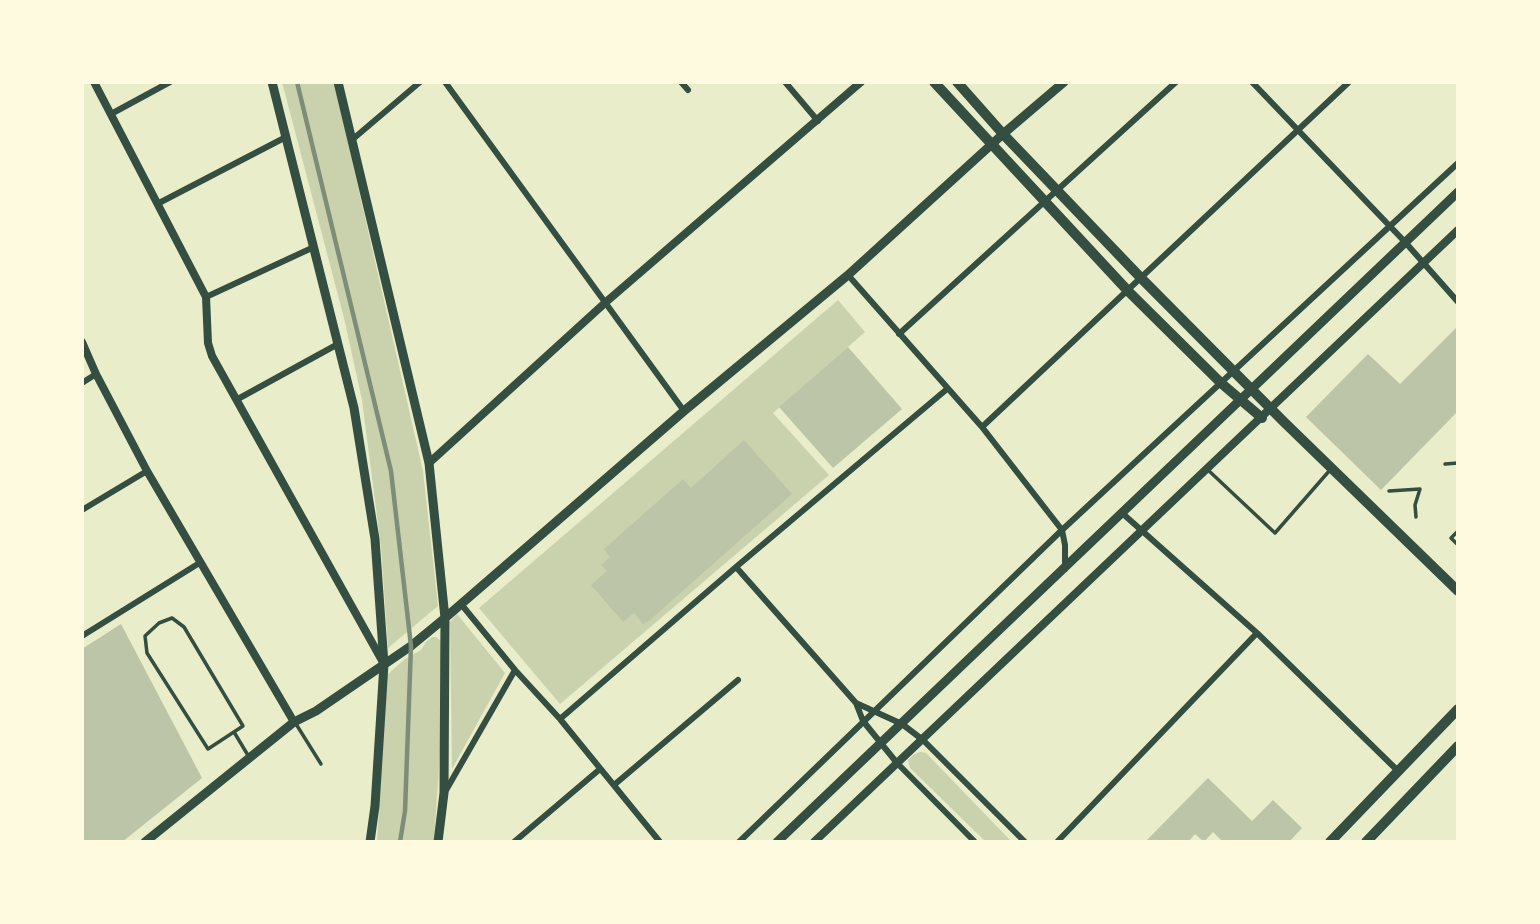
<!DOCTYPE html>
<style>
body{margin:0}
#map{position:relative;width:1540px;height:924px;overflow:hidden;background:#e9edc9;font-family:Roboto,sans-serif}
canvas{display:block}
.frame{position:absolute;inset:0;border:84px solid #fefae0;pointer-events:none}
</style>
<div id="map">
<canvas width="1540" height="924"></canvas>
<div class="frame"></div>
</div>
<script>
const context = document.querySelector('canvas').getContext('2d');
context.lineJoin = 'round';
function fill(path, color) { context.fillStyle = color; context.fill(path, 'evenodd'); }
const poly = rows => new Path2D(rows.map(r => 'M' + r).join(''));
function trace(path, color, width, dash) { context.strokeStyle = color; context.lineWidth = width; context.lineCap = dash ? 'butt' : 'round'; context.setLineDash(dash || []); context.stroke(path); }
const green = poly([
 [282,82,334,82,423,471,438,606,388,648,381,547,362,400,344,318],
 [838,300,865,332,773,413,829,475,560,704,479,608],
 [457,614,505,673,452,769,450,622],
 [432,637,436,637,441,641,441,736,434,842,377,842,387,675,405,659,421,650,426,642],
 [920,752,926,753,1012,842,986,842,947,804,910,768,908,760,913,755]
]);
const building = poly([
 [1458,326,1458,411,1381,490,1306,417,1368,354,1400,384],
 [848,347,902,409,833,468,779,407],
 [744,440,792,494,650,620,643,624,634,613,623,622,591,585,607,571,601,565,610,557,604,549,683,479,691,488],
 [121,624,202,778,122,842,82,842,82,649],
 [1208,778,1252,821,1273,800,1302,828,1289,842,1223,842,1213,832,1204,842,1195,834,1188,842,1145,842]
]);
const service = poly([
 [1445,464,1458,463],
 [1208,470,1275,533,1330,470],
 [1389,491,1420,489,1415,505,1416,517],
 [1458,531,1451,538,1458,545],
 [172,618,184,627,243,726,208,749,147,653,145,636,159,623,172,618],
 [296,724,321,764],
 [234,732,249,757]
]);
const minor = poly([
 [445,82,684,411],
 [681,82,688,90],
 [785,82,818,121],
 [1252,82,1405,242,1458,302],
 [111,114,170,82],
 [353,139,420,82],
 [159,203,286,137],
 [848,275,982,427,1062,530,1065,545,1065,569],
 [206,297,314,247],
 [899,334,1176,82],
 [82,383,96,374],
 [236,400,338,344],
 [982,427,1349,82],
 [82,510,147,471],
 [1122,513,1257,633,1398,771],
 [736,567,856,703,863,721,897,763,975,842],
 [461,604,515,670,560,719,660,842],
 [82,636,201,562],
 [856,703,902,724,923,740,1025,842],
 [560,719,736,567,947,389],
 [614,785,738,680],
 [445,792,515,670],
 [514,842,600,769],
 [739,842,1062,530,1458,163],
 [1057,842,1257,633]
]);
const tertiary = poly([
 [94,82,206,297,208,343,212,356,384,664],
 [82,342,96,374,147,471,294,722],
 [429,463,606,302,861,82],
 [814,842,1458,230]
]);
const secondary = poly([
 [272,82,354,408,375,539,384,664,375,806,370,842],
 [338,82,429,463,445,618,444,793,438,842],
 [145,842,294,722,316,711,411,646,445,618,684,411,848,275,1003,134,1064,82],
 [777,842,1458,192]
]);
const primary = poly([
 [934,82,1128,291,1221,383,1262,418],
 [957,82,1003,134,1141,278,1284,422,1458,591],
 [1330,842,1458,709],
 [1366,842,1458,746]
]);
const rail = poly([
 [297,82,391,471,411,646,405,811,400,842]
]);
fill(green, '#cad2ad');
fill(building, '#bcc5a7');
trace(service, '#344e41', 3.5);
trace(minor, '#344e41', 6);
trace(tertiary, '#344e41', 8);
trace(secondary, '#344e41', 9);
trace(primary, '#344e41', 10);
trace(rail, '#7c8e77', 4.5);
</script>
